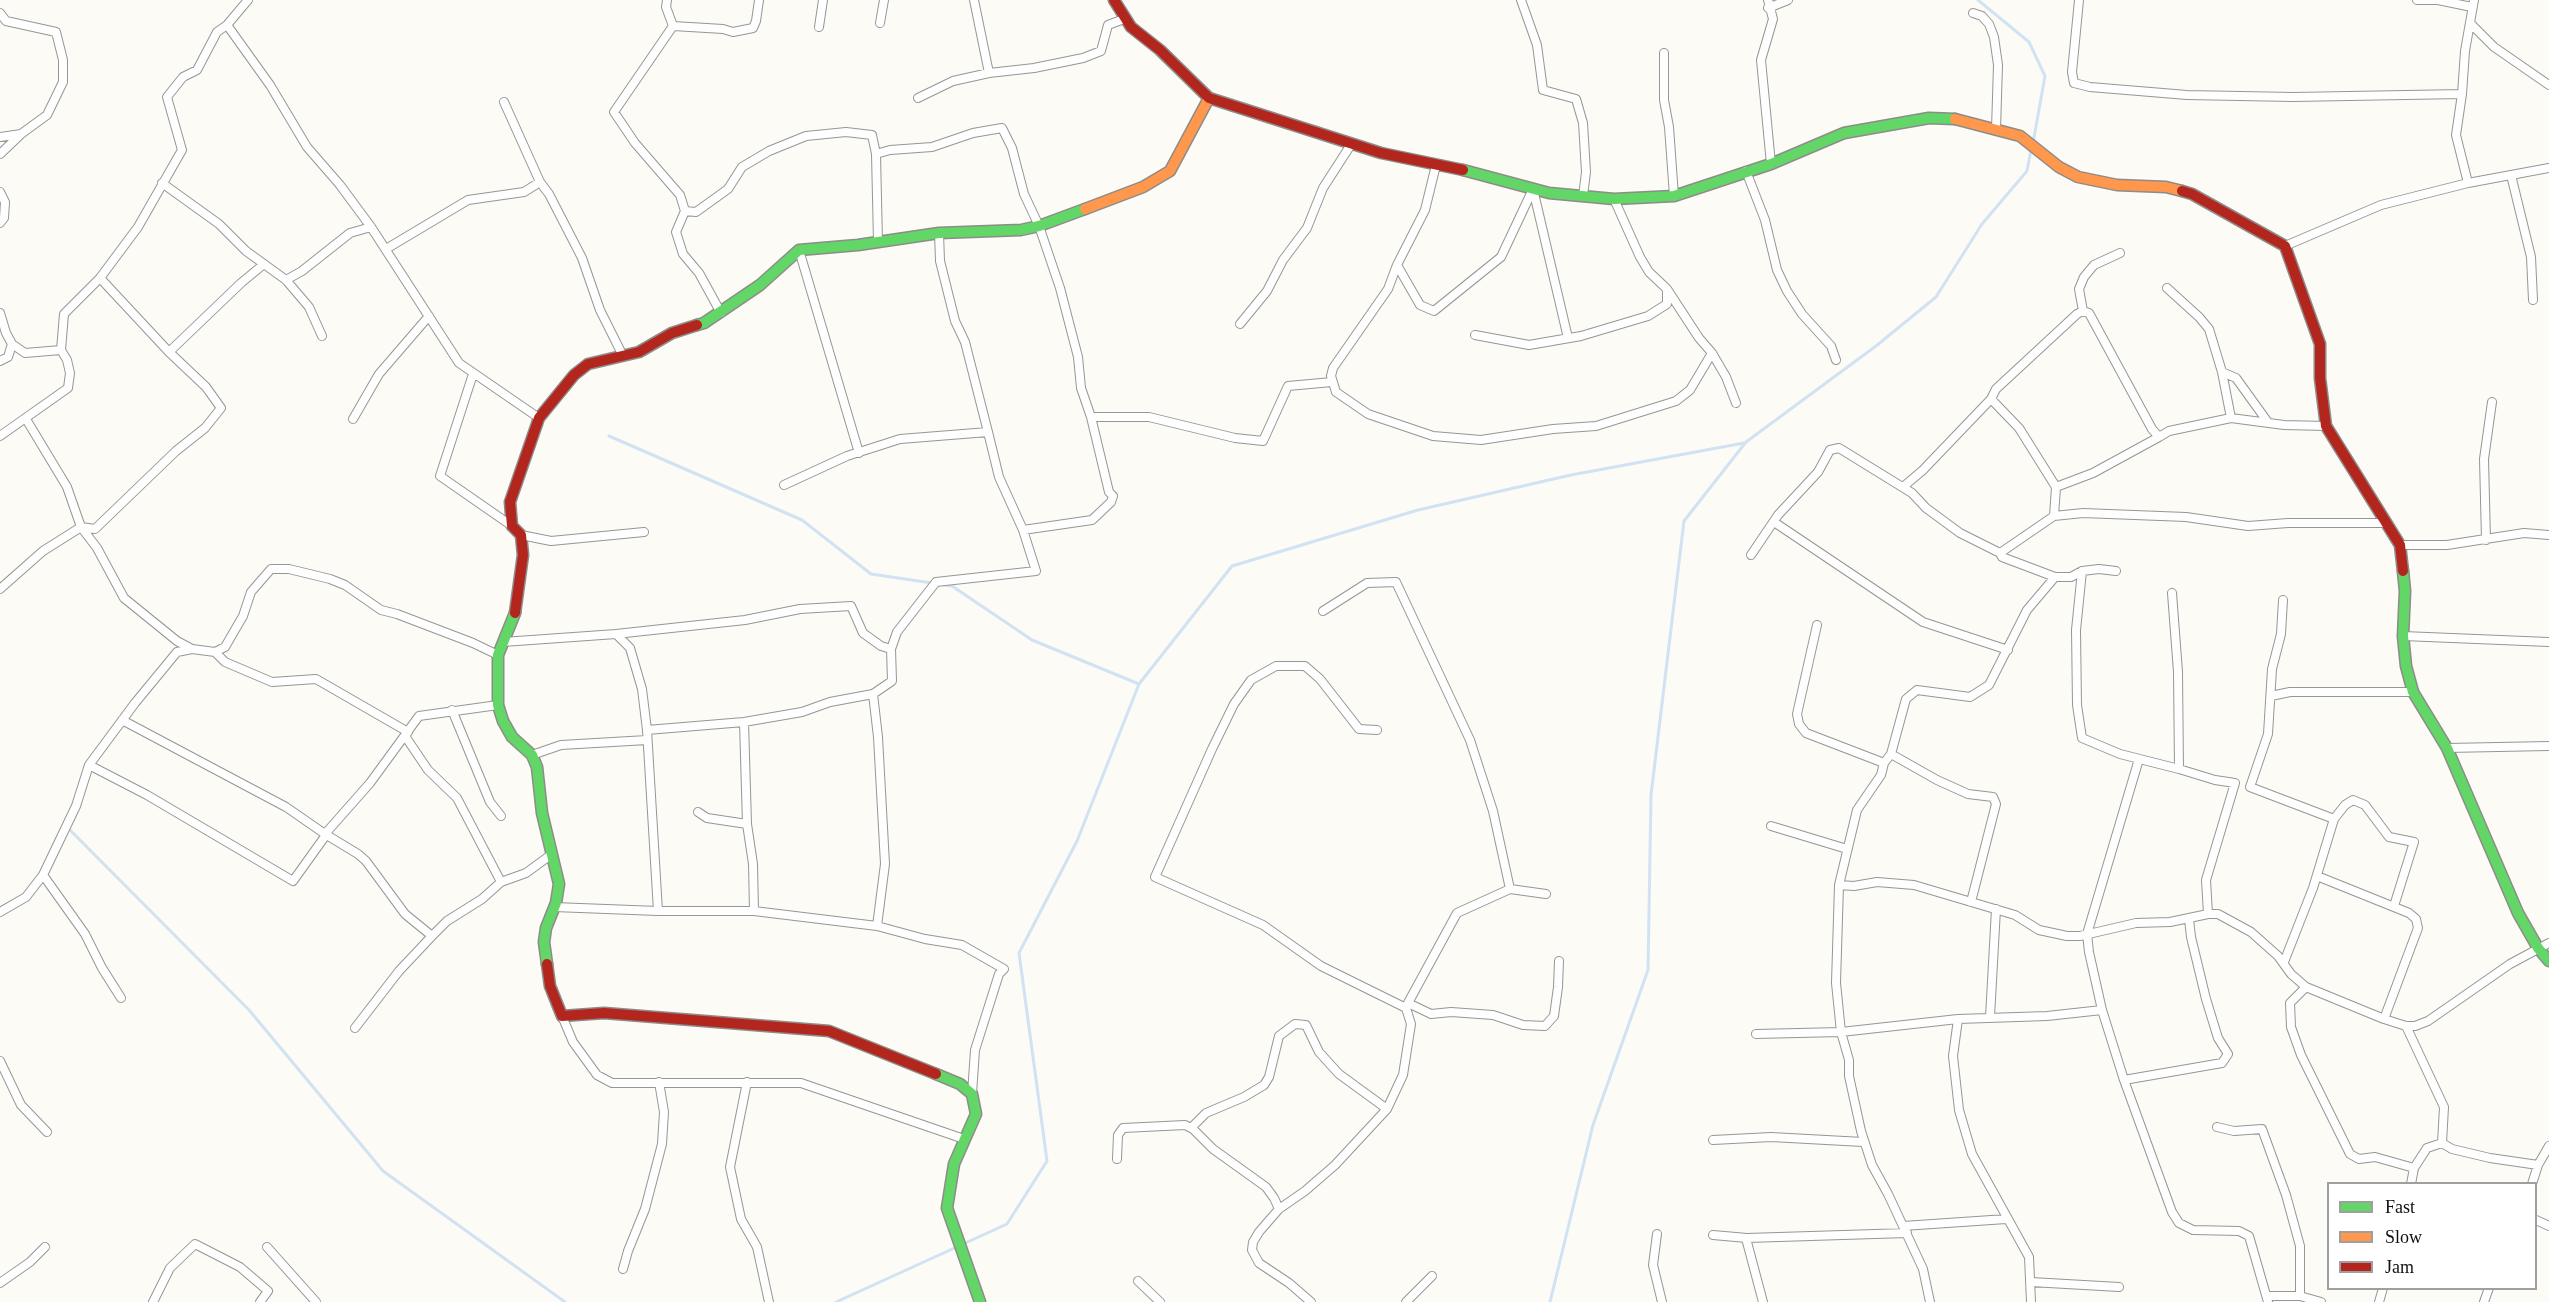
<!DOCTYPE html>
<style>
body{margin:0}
#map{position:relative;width:2549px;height:1302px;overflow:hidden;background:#fcfbf6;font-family:"Times New Roman",serif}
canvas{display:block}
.legend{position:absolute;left:2327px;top:1182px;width:210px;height:108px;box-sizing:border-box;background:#fff;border:2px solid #9f9f9f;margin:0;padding:8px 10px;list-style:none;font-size:18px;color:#101010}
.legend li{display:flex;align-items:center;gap:12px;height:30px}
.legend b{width:30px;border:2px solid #9f9f9f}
</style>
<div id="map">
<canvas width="2549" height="1302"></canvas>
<ul class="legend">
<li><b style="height:8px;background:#63d668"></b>Fast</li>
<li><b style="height:8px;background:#ff974d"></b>Slow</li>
<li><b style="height:8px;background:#b3261e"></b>Jam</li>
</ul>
</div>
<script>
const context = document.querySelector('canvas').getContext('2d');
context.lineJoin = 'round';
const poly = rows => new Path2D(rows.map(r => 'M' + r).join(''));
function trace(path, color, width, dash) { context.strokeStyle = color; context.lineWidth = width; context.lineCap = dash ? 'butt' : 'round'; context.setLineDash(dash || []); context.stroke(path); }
const stream = poly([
 [1978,0,2029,42,2045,76,2033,143],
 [609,436,802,520,871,574,932,583],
 [944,585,952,586,1032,640,1139,684],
 [68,828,249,1010,383,1171,565,1302],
 [836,1302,1007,1224,1047,1161,1019,953,1077,841,1139,684,1232,566,1418,510,1571,475,1744,443],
 [1550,1302,1593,1125,1648,970,1651,795,1684,521,1746,442,1876,346,1936,297,1982,224,2027,171,2031,150]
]);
const street = poly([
 [248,0,227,25,270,85,307,147,340,185,371,227],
 [667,0,666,7,673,26],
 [974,0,989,73],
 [1521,0,1537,45,1543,90,1576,99,1583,123,1586,172,1583,196],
 [1768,0,1773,19,1761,60,1771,164],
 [2079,0,2072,72,2074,83,2090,87,2187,95,2293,97,2462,94],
 [2417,0,2438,0,2472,7],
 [1768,8,1788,0],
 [0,13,6,21,56,32,63,60,63,82,47,115,21,134,0,137],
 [1973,13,1982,16,1989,24,1994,37,1998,65,1996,129],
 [880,23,884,0],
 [2470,23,2494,47,2549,85],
 [819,27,823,0],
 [1664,53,1664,100,1669,127,1674,196],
 [918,98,953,81,989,73,1034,68,1083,58,1101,51,1108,25,1124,19],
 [504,102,540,182],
 [0,154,20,135],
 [1436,165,1425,210,1397,265,1388,289,1333,368,1331,376,1336,392,1368,414,1433,436,1481,440,1553,429,1596,426,1676,401,1690,390,1712,353],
 [1746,171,1765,220,1777,270,1787,291,1802,314,1831,346,1836,360],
 [2511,175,2531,257,2533,300],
 [162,183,219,224,246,251,286,280,302,271,350,233,371,227,459,363,539,418],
 [2468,183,2456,135,2462,94,2465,51,2474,0],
 [0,192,5,202,4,218,0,223],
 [1614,199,1640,257,1649,272,1667,289,1699,338,1712,353,1726,377,1736,403],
 [685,211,696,212,728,189,742,167,769,151,806,136,846,132,872,135,876,154],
 [878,242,876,154,890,150,932,147,973,133,1002,128,1012,148,1024,194,1039,226,1060,288,1078,357,1081,388,1091,417,1109,492,1113,496,1111,502,1092,520,1023,530],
 [2285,246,2381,205,2468,183,2549,168],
 [386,249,468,200,524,192,540,182,549,194,582,258,600,310,623,356],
 [799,250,859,453],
 [1397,265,1420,305,1434,311,1501,257,1533,189,1568,338],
 [100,278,169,352],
 [286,280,309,307,322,336],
 [2167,288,2199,317,2209,329,2222,372],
 [2083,311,2079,289,2084,277,2094,265,2120,253],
 [0,313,6,333,12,344,25,353,61,350,67,360,70,373,68,388,0,436],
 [721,313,699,273,683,254,676,232,685,211,680,195,635,143,614,112,673,26,723,29,733,32,753,28,756,21,759,0],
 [1240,324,1267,291,1283,260,1307,228,1323,188,1352,143],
 [1475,335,1529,345,1581,336,1648,316,1667,304,1667,290],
 [61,350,64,314,100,278,138,227,182,150,167,97,183,77,197,70,217,32,227,25],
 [0,361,8,357,12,344],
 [473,374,440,476,512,526],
 [1091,417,1149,417,1235,438,1263,441,1288,386,1332,382],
 [2231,418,2222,372,2236,378,2267,421],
 [26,419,67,487,81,527,97,548,124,598,177,641,192,649],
 [353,419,379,374,429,316],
 [784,485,847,456,900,439,988,432,965,342,955,321,940,261,939,233],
 [1903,487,1923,470,1991,399],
 [2056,487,2019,428,1991,399,1996,389,2077,314,2083,311,2089,313,2152,429,2159,437,2169,431,2231,418,2284,425,2326,426],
 [2054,516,2056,487,2093,473,2159,437],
 [1774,522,1923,622,2008,650],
 [521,535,551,541,644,532],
 [2486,540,2484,459,2492,402],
 [2400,545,2447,545,2524,533,2549,535],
 [2000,553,2054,516,2083,513,2186,517,2248,526,2288,523,2387,523],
 [1751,555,1778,515,1818,472,1830,450,1839,448,1912,493,1926,508,1960,533,2000,553,2002,557,2055,577,2071,577,2082,571,2099,569,2116,571],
 [2082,571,2076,630,2077,705,2082,738,2120,754,2179,769,2178,672,2172,593],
 [2055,577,2027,610,1989,685,1970,697,1917,690,1906,699,1891,754,1884,763,1881,775,1857,810,1839,885,1854,886,1877,882,1914,885,2015,915,2039,930,2067,936,2080,936,2136,923,2170,922,2208,914,2218,914,2251,932,2278,956,2291,974,2306,987,2384,1019,2406,1026,2415,1026,2428,1021,2510,964,2549,943],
 [0,589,43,551,81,527,95,529,176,451,205,428,221,408,206,387,169,352,241,283,264,264],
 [2283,600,2281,634,2272,669,2268,734,2250,787,2334,819,2313,888,2284,962],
 [1323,611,1367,583,1396,582,1470,740,1493,811,1510,889],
 [1817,625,1797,714,1799,724,1806,733,1884,763],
 [616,634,745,620,800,609,851,606,863,633,881,646,891,649],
 [2403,636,2549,642],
 [503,642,616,634,630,648,642,689,647,730,658,911],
 [215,652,225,662,272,682,316,679,408,732],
 [873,694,878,737,885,864,877,926],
 [2271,696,2290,692,2413,692],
 [452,710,490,802,501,816],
 [122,720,286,807,325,834,358,854,366,861,405,914,432,936,447,921,482,899,501,882,526,873,552,854],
 [744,722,747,824,753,864,754,911],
 [647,730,744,722,802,712,830,702,873,694,892,681,891,649,897,632,936,582,1036,571,1023,530,999,477,988,432],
 [1377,730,1359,729,1320,679,1305,666,1276,666,1251,680,1234,704,1212,749,1155,877,1263,925,1321,966,1406,1008],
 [405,736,428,770,457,798,501,882],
 [2447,748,2549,746],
 [1891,754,1937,780,1968,794,1993,797,1996,804,1971,902],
 [532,755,561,745,647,740],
 [2139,759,2087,934,2089,952,2102,1010,2124,1080,2172,1212,2179,1223,2193,1230,2239,1231,2249,1236,2268,1302],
 [89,765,147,795,293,881,326,835],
 [2179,769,2215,780,2235,783,2206,880,2208,914],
 [698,812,707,818,747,824],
 [2334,819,2345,805,2353,800,2365,805,2389,837,2414,842,2394,906],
 [1771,826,1847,849],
 [325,834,370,783,419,716,498,705],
 [43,875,85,934,102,968,121,998],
 [2317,876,2409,913,2416,919,2418,928,2384,1019],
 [1839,885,1836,983,1841,1032,1849,1060,1849,1076,1861,1131,1872,1165,1888,1194,1923,1269,1930,1302],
 [554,907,658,911,754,911,877,926,925,939,962,945,1004,969,999,974,975,1050,972,1094],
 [0,912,26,897,43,875,76,806,89,765,135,703,177,652,192,649,215,652,225,647,243,616,251,592,271,569,289,569,330,579,345,585,381,610,397,614,473,643,498,655],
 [2306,987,2290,1003,2291,1027,2301,1055,2350,1154,2359,1159,2375,1157,2414,1168],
 [1408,1003,1457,913,1510,889,1546,894],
 [562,1016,573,1042,597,1075,612,1083,801,1083,964,1139],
 [1990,1017,1996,909],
 [2406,1026,2444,1107,2442,1143,2452,1149,2490,1158,2538,1165],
 [355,1028,399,971,432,936],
 [1756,1034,1841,1032,1958,1019],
 [0,1061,21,1105,47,1132],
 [2124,1080,2222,1063,2228,1054,2218,1038,2206,999,2191,937,2189,919],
 [747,1082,730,1167,741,1219,757,1247,769,1302],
 [2217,1127,2234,1131,2262,1129,2286,1195,2300,1246,2300,1296],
 [1191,1128,1206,1113,1244,1097,1264,1085,1269,1077,1279,1036,1295,1024,1306,1025,1319,1052,1339,1074,1387,1109],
 [1713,1140,1771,1137,1863,1142],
 [1117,1159,1118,1135,1123,1128,1185,1125,1193,1129,1213,1149,1266,1187,1274,1198,1279,1209,1259,1232,1253,1242,1252,1250,1259,1263,1289,1283,1311,1302],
 [2411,1184,2414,1168,2427,1148,2442,1143],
 [2532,1184,2538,1165,2549,1146],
 [1279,1209,1305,1191,1335,1165,1387,1109,1403,1075,1411,1024,1406,1008,1408,1003,1431,1014,1451,1012,1493,1015,1523,1025,1545,1026,1554,1016,1558,987,1559,961],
 [2536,1220,2549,1226],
 [1903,1226,2006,1219],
 [1657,1234,1653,1265,1662,1302],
 [1713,1235,1747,1238],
 [267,1247,316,1302],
 [623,1269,628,1251,645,1209,662,1144,664,1112,659,1082],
 [1138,1281,1160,1302],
 [2031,1282,2119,1287],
 [0,1283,30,1262,45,1247],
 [2267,1296,2300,1296,2321,1302],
 [153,1302,170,1268,195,1244,240,1267,268,1291,260,1302],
 [1406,1302,1432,1276],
 [1763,1302,1747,1242,1747,1238,1907,1233],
 [2031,1302,2029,1257,1972,1154,1959,1110,1953,1056,1958,1019,2047,1016,2102,1010],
 [2379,1302,2383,1288],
 [2484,1302,2489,1288]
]);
const fast = poly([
 [1463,170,1549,193,1614,199,1674,196,1771,164,1844,133,1929,118,1955,119],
 [697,325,704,323,760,285,799,250,858,245,939,233,1021,230,1039,226,1085,209],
 [2403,571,2405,591,2403,636,2406,666,2413,692,2447,748,2518,913,2538,948,2549,961],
 [515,613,498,655,498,705,503,721,512,737,532,755,537,767,542,813,559,884,556,903,546,928,544,942,547,964],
 [936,1074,960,1084,972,1094,976,1114,954,1164,947,1208,980,1302]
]);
const slow = poly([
 [1955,119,2020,136,2059,167,2078,177,2117,185,2166,187,2182,191],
 [1085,209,1143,187,1170,171,1209,98]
]);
const jam = poly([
 [1114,0,1131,27,1160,50,1209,98,1381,153,1463,170],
 [2182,191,2192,194,2285,246,2320,344,2320,378,2326,426,2400,545,2403,571],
 [515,613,523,555,521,535,512,526,510,502,539,418,574,375,588,364,639,352,672,333,697,325],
 [547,964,550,986,562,1016,604,1013,829,1031,936,1074]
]);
trace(stream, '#d1e3f2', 3);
trace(street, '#969694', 10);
trace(fast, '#8d8c8a', 13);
trace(slow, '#8d8c8a', 13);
trace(jam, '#8d8c8a', 13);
trace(street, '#fffefe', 8);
trace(fast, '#63d668', 10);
trace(slow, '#ff974d', 10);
trace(jam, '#b3261e', 10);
</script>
